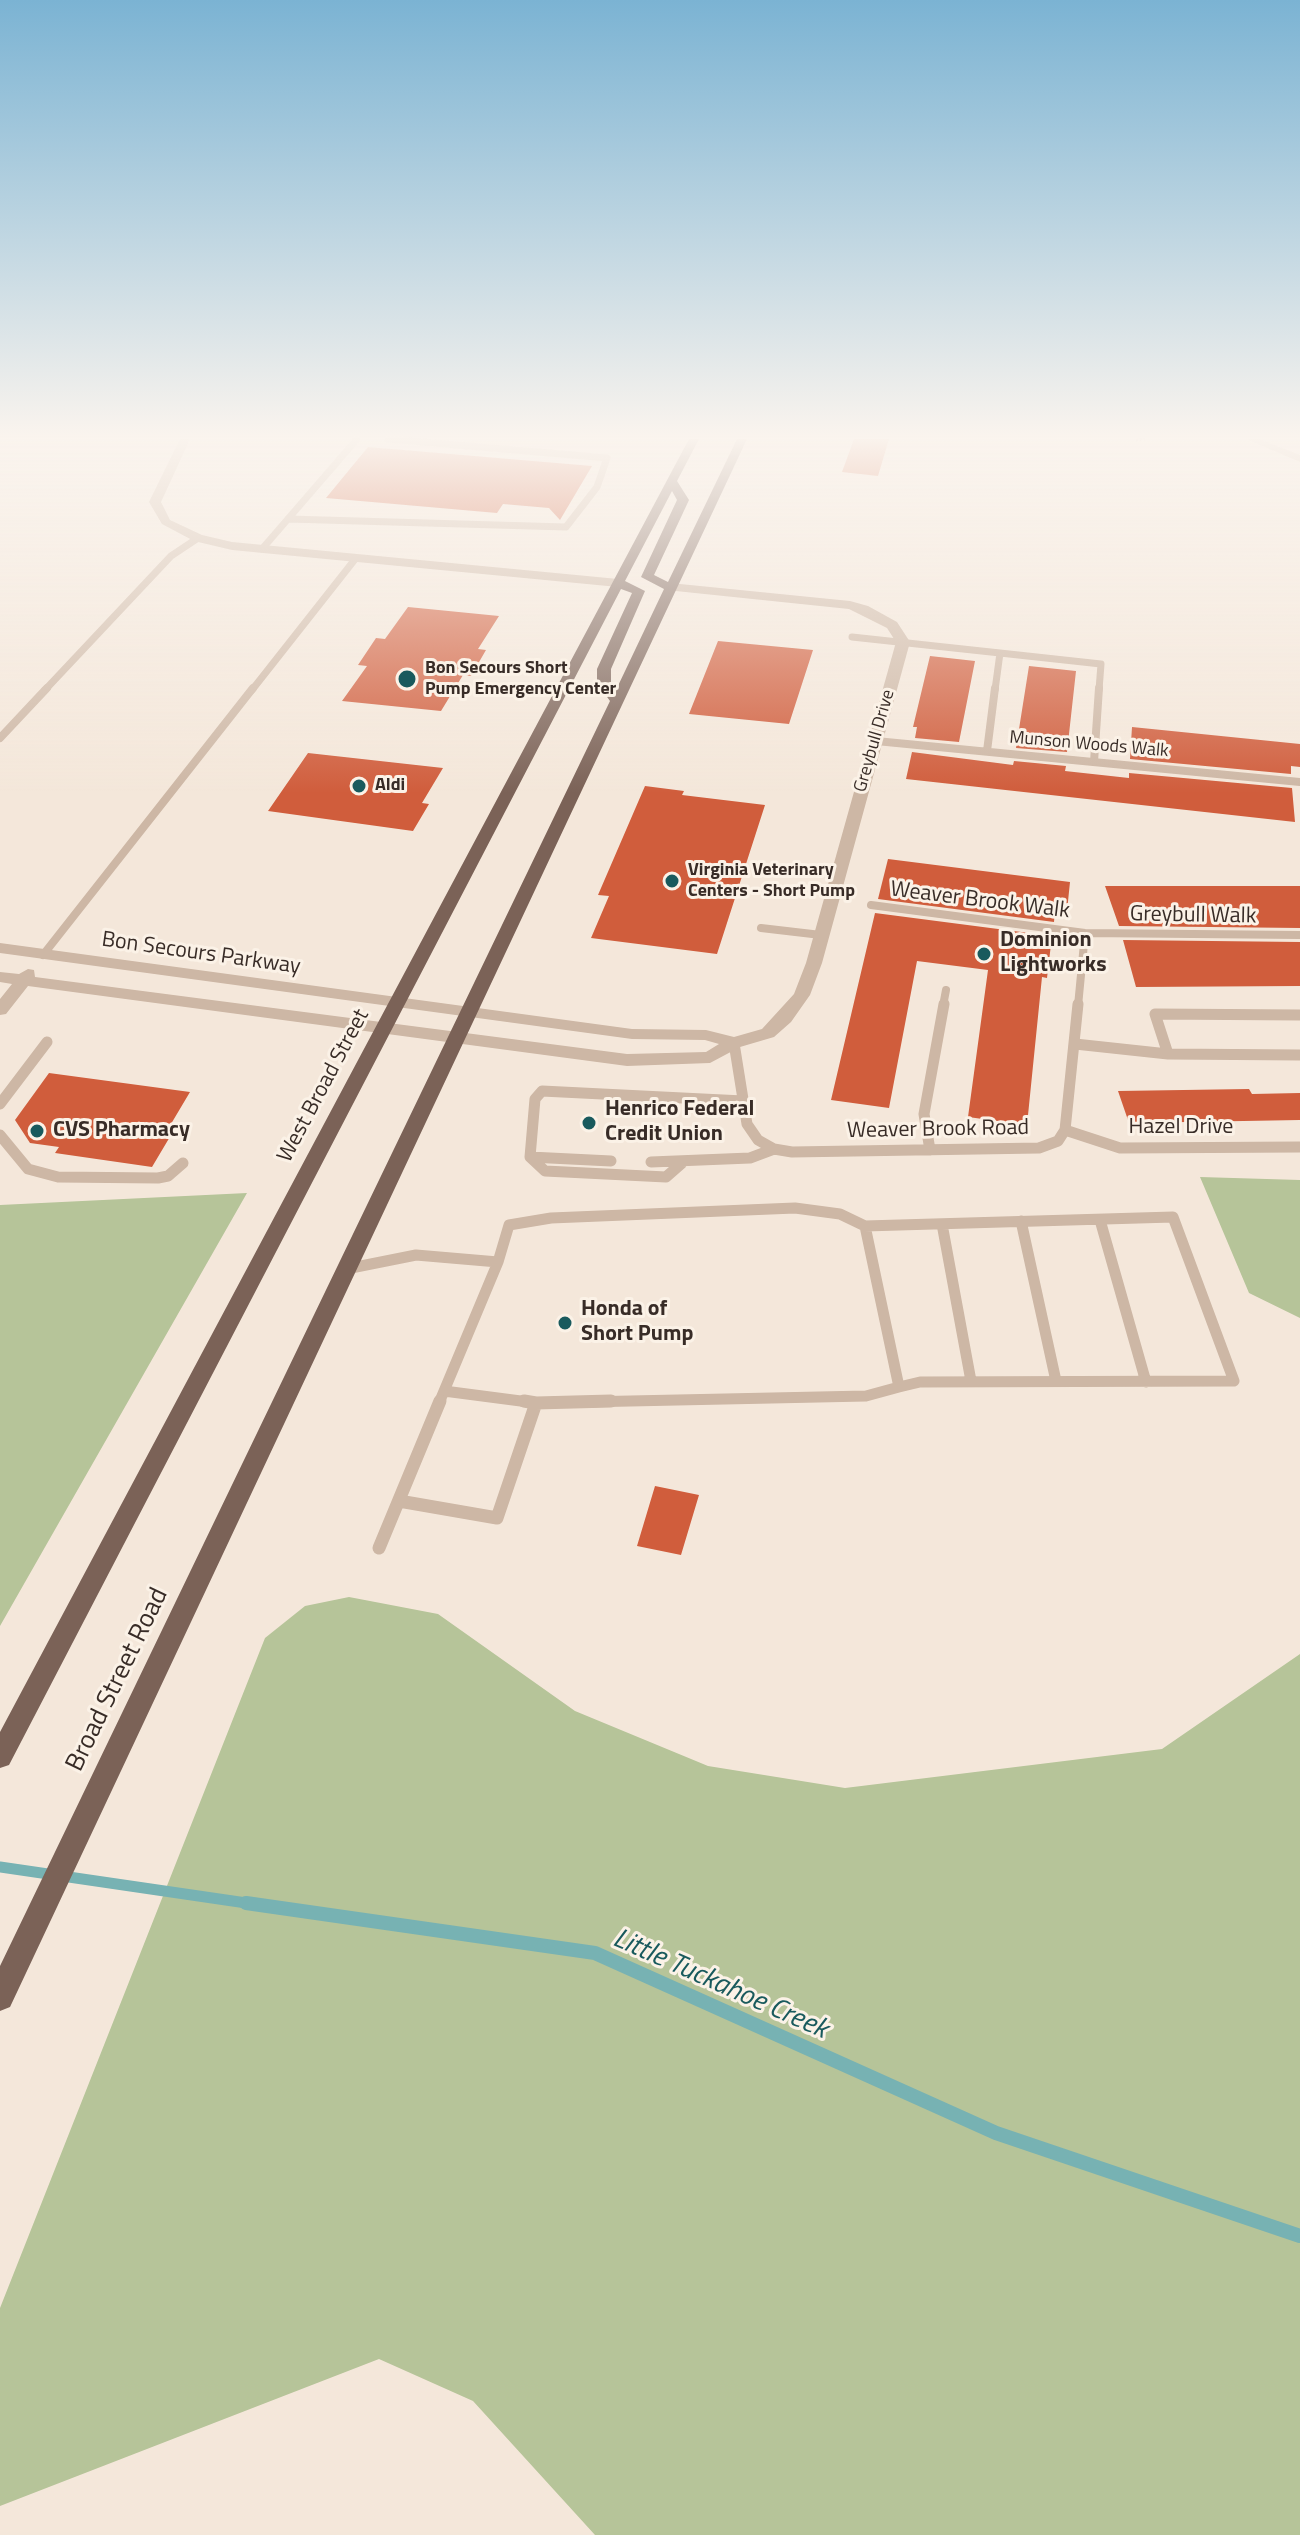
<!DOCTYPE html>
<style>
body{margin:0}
canvas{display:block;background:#f4e7da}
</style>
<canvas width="1300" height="2535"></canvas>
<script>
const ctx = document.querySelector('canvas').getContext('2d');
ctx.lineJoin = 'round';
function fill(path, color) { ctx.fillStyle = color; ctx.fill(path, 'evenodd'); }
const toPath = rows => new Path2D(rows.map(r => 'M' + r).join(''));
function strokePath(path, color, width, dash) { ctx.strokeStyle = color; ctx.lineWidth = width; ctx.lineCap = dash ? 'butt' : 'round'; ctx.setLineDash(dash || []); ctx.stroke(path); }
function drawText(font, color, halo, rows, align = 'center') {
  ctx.font = font + ' "Titillium Web",sans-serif'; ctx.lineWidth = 6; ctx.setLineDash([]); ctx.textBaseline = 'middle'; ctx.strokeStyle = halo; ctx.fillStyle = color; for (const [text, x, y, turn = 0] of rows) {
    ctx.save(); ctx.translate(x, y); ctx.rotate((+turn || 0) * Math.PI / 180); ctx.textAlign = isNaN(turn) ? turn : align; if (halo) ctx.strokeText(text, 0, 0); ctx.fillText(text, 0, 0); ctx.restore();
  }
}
fill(toPath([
 [1200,1177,1300,1180,1300,1318,1249,1293],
 [247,1193,0,1626,0,1205],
 [349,1597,438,1614,575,1711,708,1766,845,1788,1162,1749,1300,1654,1300,2535,595,2535,473,2401,379,2359,0,2506,0,2308,265,1638,305,1606]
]), '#b6c499');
strokePath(toPath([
 [0,1867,260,1905]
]), '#77b2b3', 11);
strokePath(toPath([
 [246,1903,595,1953,996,2133,1300,2236]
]), '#77b2b3', 14);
fill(toPath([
 [854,439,889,439,878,476,842,472],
 [368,447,592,466,560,520,549,508,503,504,497,513,326,498],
 [408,607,499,616,478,649,486,650,471,676,463,675,441,711,342,701,367,666,358,665,376,638,385,639],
 [718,641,813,650,789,724,689,714],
 [930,656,975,661,959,742,915,738,917,727,913,727],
 [1029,666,1076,671,1067,752,1016,748],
 [1132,727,1300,744,1300,767,1291,766,1291,774,1130,759],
 [912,752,1013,765,1014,761,1066,766,1065,771,1129,778,1129,773,1292,788,1295,822,906,779],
 [308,753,443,768,422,803,429,804,413,831,268,811],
 [645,786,684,791,682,795,765,805,717,954,591,938,609,896,598,895],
 [888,859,1070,882,1067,911,1055,909,1054,922,878,899],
 [1105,886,1300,886,1300,928,1119,926],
 [875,913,1052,936,1047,978,1042,977,1027,1125,968,1117,988,970,917,961,889,1108,831,1100],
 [1123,940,1300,942,1300,986,1136,987],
 [49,1073,190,1092,168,1129,174,1130,152,1167,55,1153,59,1147,30,1143,15,1120],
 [1249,1089,1252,1094,1300,1093,1300,1120,1129,1123,1118,1091],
 [655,1486,699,1495,681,1555,637,1546]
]), '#d05d3c');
strokePath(toPath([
 [1136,440,1145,439]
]), '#b9a08f', 3, [2, 2]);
strokePath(toPath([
 [288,519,566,527,597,487,607,458,388,439],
 [262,549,357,439],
 [852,637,1000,653],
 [45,690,171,556,198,538],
 [252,690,356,558],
 [995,690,1000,653,1101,664,1099,690]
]), '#cdb7a5', 7);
strokePath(toPath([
 [0,738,47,688],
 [876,741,1300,782],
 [987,751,995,688],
 [1094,762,1099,688],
 [871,905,1085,933,1300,935],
 [761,928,821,935],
 [43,955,253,688],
 [943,1006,946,990],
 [1078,1006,1085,933]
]), '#cdb7a5', 8);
strokePath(toPath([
 [734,1043,747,1124,758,1140,774,1149,792,1152,1039,1148,1058,1141,1065,1130,1078,1004],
 [1075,1044,1168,1054,1300,1055],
 [1168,1054,1155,1014,1300,1015],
 [0,1104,47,1042],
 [1065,1130,1120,1148,1300,1147],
 [0,1135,28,1169,58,1177,158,1178,168,1176,183,1163],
 [930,1150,924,1114,944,1004],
 [530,1157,611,1161],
 [651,1162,750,1158,774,1149],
 [682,1163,666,1177,545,1171,530,1157,535,1099,542,1091,743,1101],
 [1173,1217,1234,1381,920,1382,899,1387,865,1226,1173,1217],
 [1100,1220,1146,1382],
 [1021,1221,1056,1381],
 [942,1224,971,1381],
 [498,1262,509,1225,551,1218,795,1208,840,1214,865,1226],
 [346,1269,416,1255,498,1262,439,1403],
 [444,1391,536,1403],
 [536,1403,866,1396,899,1387]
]), '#cdb7a5', 11);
strokePath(toPath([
 [536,1403,611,1401],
 [399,1501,497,1518,536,1403,524,1401],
 [379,1548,440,1401]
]), '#cdb7a5', 13);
fill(toPath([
 [180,439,190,439,161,502,170,520,202,535,232,542,618,579,624,583,618,587,232,550,194,541,162,524,149,502,180,439],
 [1246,439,1259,439,1300,455,1300,462,1246,439],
 [670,583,850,601,868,606,897,622,910,642,822,963,810,995,791,1022,774,1037,740,1047,710,1063,627,1066,28,986,6,1014,0,1015,0,999,12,984,0,982,0,972,19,974,28,969,34,970,35,977,627,1054,706,1052,719,1044,705,1040,632,1039,0,953,0,943,632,1029,706,1030,734,1037,762,1029,794,994,806,963,896,642,887,628,849,609,666,590,664,587,670,583]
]), '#cdb7a5');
fill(toPath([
 [689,439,699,439,677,481,689,500,654,575,668,582,737,439,747,439,10,2007,0,2011,0,1966,610,701,597,683,597,669,632,593,621,589,9,1765,0,1768,0,1732,689,439],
 [672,491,677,500,641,577,664,589,616,690,611,683,611,669,645,591,625,581,672,491]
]), '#7b6257');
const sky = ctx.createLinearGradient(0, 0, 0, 793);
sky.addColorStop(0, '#7bb3d3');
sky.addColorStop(0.55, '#faf4ee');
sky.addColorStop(1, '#faf4ee00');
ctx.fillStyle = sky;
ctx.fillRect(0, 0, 1300, 793);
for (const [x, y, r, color] of [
 [407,679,10,"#195a5d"],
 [359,786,8,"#195a5d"],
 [672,881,8,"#195a5d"],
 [984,954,8,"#195a5d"],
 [589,1123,8,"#195a5d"],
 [37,1131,8,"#195a5d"],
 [565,1323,8,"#195a5d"]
]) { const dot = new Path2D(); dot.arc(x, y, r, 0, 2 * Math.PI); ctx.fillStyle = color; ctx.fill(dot); strokePath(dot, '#fbf2e7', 3); }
drawText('bold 18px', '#382c27', '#fbf2e7', [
 ["Bon Secours Short",425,669],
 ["Pump Emergency Center",425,690],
 ["Aldi",375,786],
 ["Virginia Veterinary",688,871],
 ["Centers - Short Pump",688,892]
], 'left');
drawText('18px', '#382c27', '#fbf2e7', [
 ["Greybull Drive",875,741,-74],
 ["Munson Woods Walk",1089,745,5]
]);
drawText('22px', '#382c27', '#fbf2e7', [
 ["Weaver Brook Walk",980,901,7],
 ["Greybull Walk",1193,916,1],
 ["Bon Secours Parkway",201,954,8],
 ["West Broad Street",324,1086,-62],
 ["Hazel Drive",1181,1128],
 ["Weaver Brook Road",938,1130,-1]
]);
drawText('bold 22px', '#382c27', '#fbf2e7', [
 ["Dominion",1000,941],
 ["Lightworks",1000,966],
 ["Henrico Federal",605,1110],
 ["Credit Union",605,1135],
 ["CVS Pharmacy",53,1131],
 ["Honda of",581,1310],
 ["Short Pump",581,1335]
], 'left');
drawText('26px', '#382c27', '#fbf2e7', [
 ["Broad Street Road",118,1680,-64]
]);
drawText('italic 28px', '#195a5d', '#fbf2e7', [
 ["Little Tuckahoe Creek",720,1985,24]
]);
</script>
